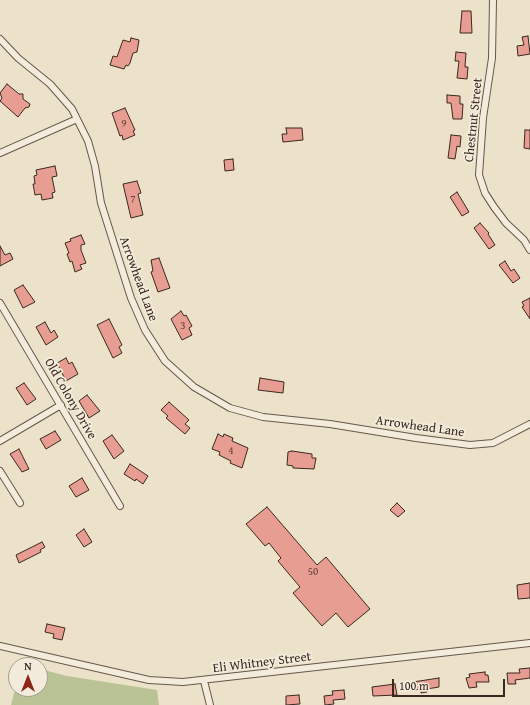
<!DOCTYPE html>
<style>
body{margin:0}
#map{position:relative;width:530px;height:705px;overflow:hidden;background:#ece2c9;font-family:"Gentium Book Plus",serif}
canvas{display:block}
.north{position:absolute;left:8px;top:657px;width:40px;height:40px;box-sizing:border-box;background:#f3ecdc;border:1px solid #a99d91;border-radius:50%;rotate:0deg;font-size:11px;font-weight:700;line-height:16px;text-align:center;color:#3b2720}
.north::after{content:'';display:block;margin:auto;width:14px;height:18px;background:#8f2418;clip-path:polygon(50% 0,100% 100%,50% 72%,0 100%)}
.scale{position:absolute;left:392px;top:679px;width:113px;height:18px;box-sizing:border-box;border:2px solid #3b2720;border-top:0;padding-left:5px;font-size:12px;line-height:14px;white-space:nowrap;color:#3b2720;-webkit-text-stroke:3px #f3ecdc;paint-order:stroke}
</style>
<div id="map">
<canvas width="530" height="705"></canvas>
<div class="north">N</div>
<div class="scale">100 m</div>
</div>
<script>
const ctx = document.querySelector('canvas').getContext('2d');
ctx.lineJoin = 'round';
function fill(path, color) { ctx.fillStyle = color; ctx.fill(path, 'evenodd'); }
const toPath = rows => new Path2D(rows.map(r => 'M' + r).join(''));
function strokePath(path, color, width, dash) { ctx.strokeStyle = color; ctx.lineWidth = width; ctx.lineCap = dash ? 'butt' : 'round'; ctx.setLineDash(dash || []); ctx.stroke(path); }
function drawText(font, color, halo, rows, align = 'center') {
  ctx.font = font + ' "Gentium Book Plus",serif'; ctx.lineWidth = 3.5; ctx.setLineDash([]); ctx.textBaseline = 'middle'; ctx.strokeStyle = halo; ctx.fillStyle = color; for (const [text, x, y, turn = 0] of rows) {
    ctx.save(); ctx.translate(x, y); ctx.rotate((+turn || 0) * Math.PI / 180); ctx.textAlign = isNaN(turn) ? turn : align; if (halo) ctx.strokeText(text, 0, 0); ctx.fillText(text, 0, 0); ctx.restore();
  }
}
fill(toPath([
 [40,669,67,676,157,690,159,705,11,705,16,685,16,689,40,689]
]), '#bac395');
const building = toPath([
 [462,11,471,11,472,33,460,33,462,11],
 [528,36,530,54,518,56,517,46,524,45,522,37,528,36],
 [131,38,139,40,137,52,133,53,130,63,128,66,126,65,124,69,110,65,113,56,117,57,123,40,130,42,131,38],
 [456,52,466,53,465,67,468,67,467,79,457,78,459,61,455,61,456,52],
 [7,84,19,94,23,94,23,99,30,104,29,107,25,108,18,117,0,101,2,98,0,93,7,84],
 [447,95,460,96,460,104,463,104,462,119,453,119,451,103,447,103,447,95],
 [125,108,135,130,133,131,135,135,123,140,122,135,120,136,112,113,125,108],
 [286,128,302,128,303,140,283,142,282,134,287,134,286,128],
 [525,130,530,130,530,149,524,148,525,130],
 [451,135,461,136,460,147,457,146,455,159,448,158,451,135],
 [233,159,234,170,225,171,224,160,233,159],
 [55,166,57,176,52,177,55,192,52,193,53,198,42,200,41,194,35,195,33,184,35,184,34,176,37,175,36,170,55,166],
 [137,181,141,193,138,194,143,215,131,218,123,184,137,181],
 [457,192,469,212,462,216,450,197,457,192],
 [480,223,489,233,488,234,495,245,489,249,474,228,480,223],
 [81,235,85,244,81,245,81,250,86,263,80,265,82,269,75,272,72,261,70,262,67,254,69,253,65,243,71,241,70,239,81,235],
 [0,246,5,255,10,253,13,259,0,266,0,246],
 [159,258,170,288,158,292,151,272,153,271,151,260,159,258],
 [505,261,511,271,514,269,520,278,513,283,499,265,505,261],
 [23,285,35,302,23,308,14,290,23,285],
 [530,298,530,319,522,307,524,306,522,302,530,298],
 [181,311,184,316,186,315,192,326,189,328,192,335,182,340,171,319,181,311],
 [109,319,122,345,119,347,122,353,113,358,97,325,109,319],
 [45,322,51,333,54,330,58,337,46,345,36,327,45,322],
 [66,358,69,364,72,362,78,374,66,381,57,363,66,358],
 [260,378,284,382,283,393,258,390,260,378],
 [24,383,36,399,27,405,16,388,24,383],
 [87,395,100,411,89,418,79,401,87,395],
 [169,402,189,420,185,424,190,428,185,434,166,418,168,416,161,410,169,402],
 [55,431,61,440,46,449,40,439,55,431],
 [218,434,223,437,224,434,233,438,232,441,248,448,242,468,230,463,231,461,219,455,220,452,212,449,218,434],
 [112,435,124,451,114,459,103,441,112,435],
 [19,449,29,469,22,472,10,454,19,449],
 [292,451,312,454,312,458,316,458,314,469,293,468,293,466,287,465,288,452,292,451],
 [130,464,148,476,143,484,136,479,135,481,124,474,130,464],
 [82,478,89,490,76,497,69,486,82,478],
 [397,503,405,511,398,517,390,510,397,503],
 [267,507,317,565,326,557,370,609,348,627,336,613,322,626,293,593,300,587,278,561,281,558,269,543,265,546,246,524,267,507],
 [84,529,92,542,84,547,76,535,84,529],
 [42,542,45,547,40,550,41,552,19,563,16,555,42,542],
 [530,583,530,598,518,599,517,585,530,583],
 [47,624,65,628,62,640,53,638,54,634,45,632,47,624],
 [530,668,530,678,515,680,516,684,508,684,507,673,520,673,519,669,530,668],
 [485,672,485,675,488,675,489,682,476,682,477,687,469,688,466,678,470,677,469,674,485,672],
 [439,678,439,687,427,689,427,692,421,693,421,689,414,690,413,682,439,678],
 [395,684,397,695,373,696,372,687,395,684],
 [344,690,345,699,333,700,334,704,325,705,324,696,333,695,332,691,344,690],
 [299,695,300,704,286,705,286,696,299,695]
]);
fill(building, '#e79d91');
strokePath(building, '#3b2720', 1);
const minor = toPath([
 [493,0,492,58,483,118,479,175,485,193,494,207,506,223,524,240,530,250],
 [0,39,18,58,50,84,72,109,88,141,95,166,101,203,131,298,145,330,165,361,194,387,230,408,263,417,330,424,416,438,470,445,493,443,530,424],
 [0,153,77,119],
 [0,303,120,506],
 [0,441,61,405],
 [0,471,20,503],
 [0,646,149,680,183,682,530,643],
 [204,681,210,705]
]);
strokePath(minor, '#67564a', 8);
strokePath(minor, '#f3ecdc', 6);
drawText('11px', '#66443c', null, [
 ["9",124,124],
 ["7",133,199],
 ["3",183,326],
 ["4",231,451],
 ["50",313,572]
]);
drawText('13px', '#3b2720', '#f3ecdc', [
 ["Chestnut Street",474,120,-84],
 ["Arrowhead Lane",138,279,70],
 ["Old Colony Drive",70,399,60],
 ["Arrowhead Lane",420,427,8],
 ["Eli Whitney Street",262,663,-7]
]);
</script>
